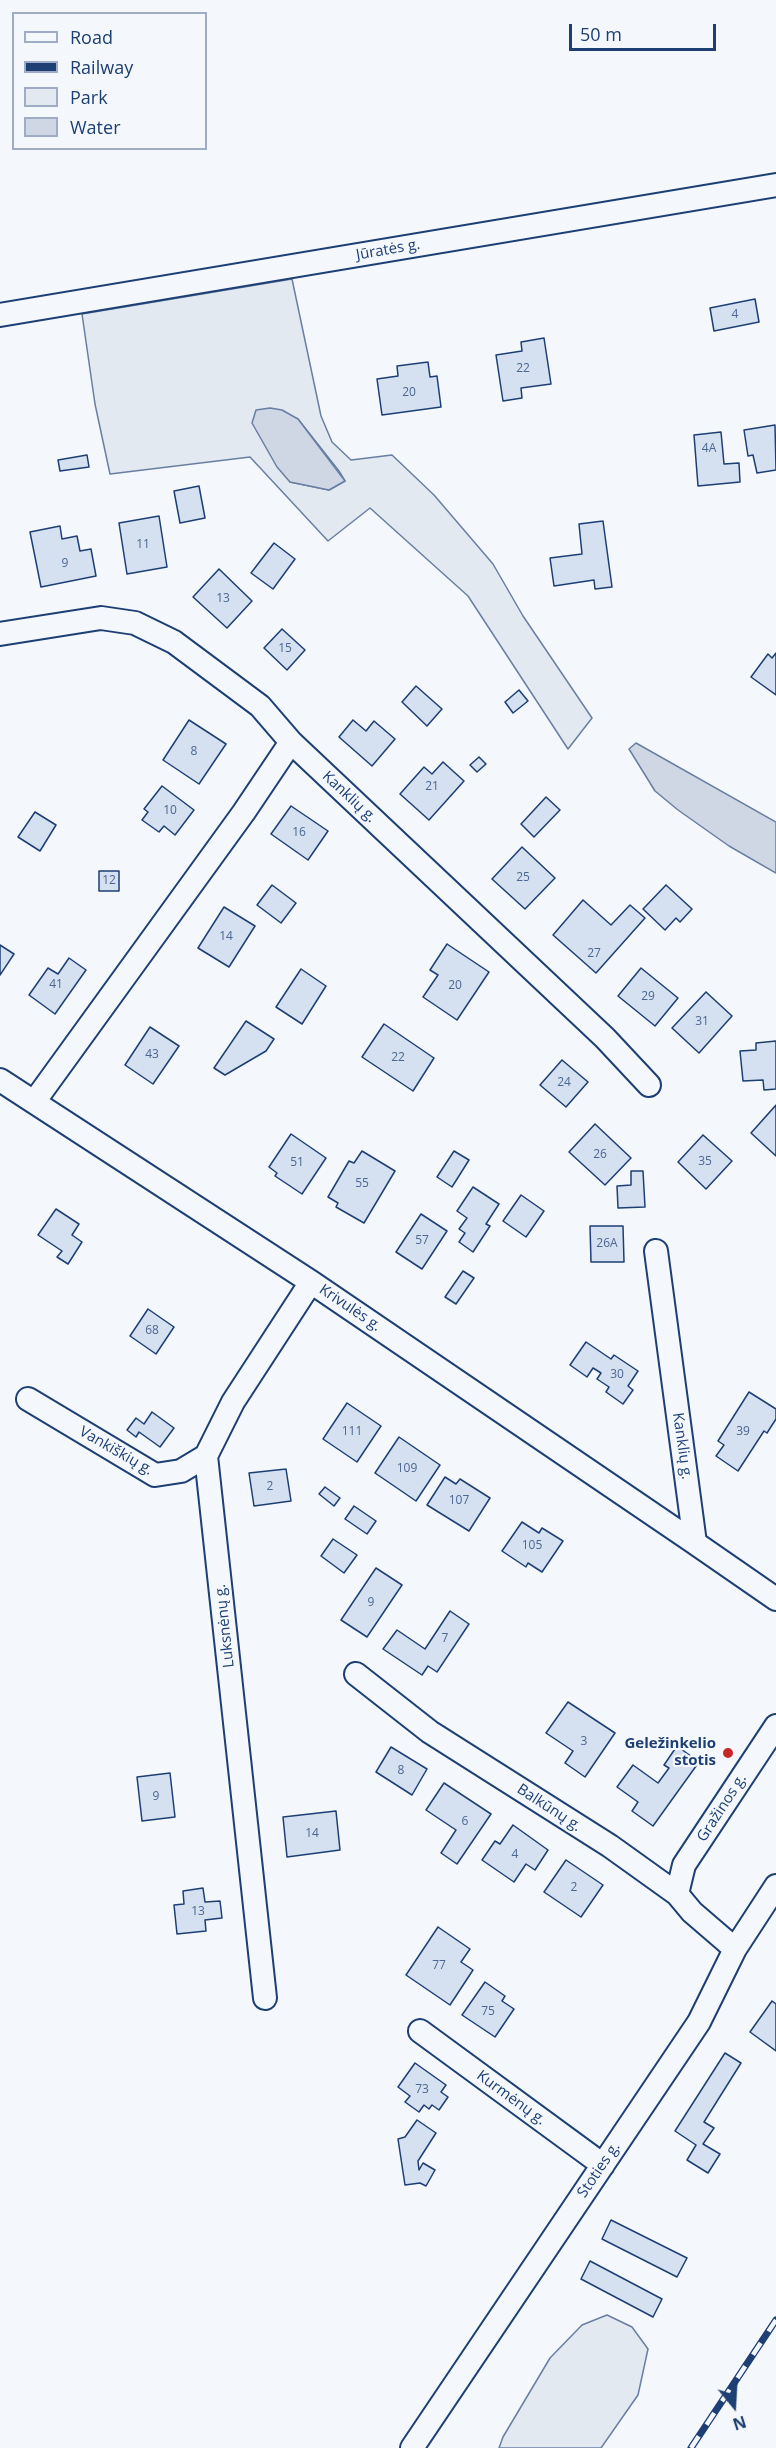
<!DOCTYPE html>
<meta charset="utf-8">
<style>
body{margin:0}
#map{position:relative;width:776px;height:2448px;overflow:hidden;background:#f4f7fb;font-family:"Open Sans",sans-serif}
canvas{display:block}
.legend{position:absolute;left:12px;top:12px;width:195px;height:138px;box-sizing:border-box;background:#f4f7fb;border:2px solid #9eadc5;margin:0;padding:8px 10px;list-style:none;font-size:18px;color:#1d3f73}
.legend li{display:flex;align-items:center;gap:12px;height:30px}
.legend b{width:30px;border:2px solid #9eadc5}
.north{position:absolute;left:704px;top:2376px;width:60px;height:60px;-webkit-text-stroke:4px #f4f7fb;paint-order:stroke;rotate:162deg;font-size:16px;font-weight:700;line-height:24px;text-align:center;color:#1d3f73}
.north::after{content:'';display:block;margin:auto;width:21px;height:27px;background:#1d3f73;clip-path:polygon(50% 0,100% 100%,50% 72%,0 100%)}
.scale{position:absolute;left:569px;top:24px;width:147px;height:27px;box-sizing:border-box;border:3px solid #1d3f73;border-top:0;padding-left:8px;font-size:18px;line-height:21px;white-space:nowrap;color:#1d3f73;-webkit-text-stroke:4px #f4f7fb;paint-order:stroke}
</style>
<div id="map">
<canvas width="776" height="2448"></canvas>
<ul class="legend">
<li><b style="height:8px;background:#f4f7fb"></b>Road</li>
<li><b style="height:8px;background:#1d3f73"></b>Railway</li>
<li><b style="height:16px;background:#e3e9f0"></b>Park</li>
<li><b style="height:16px;background:#cfd7e4"></b>Water</li>
</ul>
<div class="north">N</div>
<div class="scale">50 m</div>
</div>
<script>
const ctx = document.querySelector('canvas').getContext('2d');
ctx.lineJoin = 'round';
function fill(path, color) { ctx.fillStyle = color; ctx.fill(path, 'evenodd'); }
const toPath = rows => new Path2D(rows.map(r => 'M' + r).join(''));
function strokePath(path, color, width, dash) { ctx.strokeStyle = color; ctx.lineWidth = width; ctx.lineCap = dash ? 'butt' : 'round'; ctx.setLineDash(dash || []); ctx.stroke(path); }
function drawText(font, color, halo, rows, align = 'center') {
  ctx.font = font + ' "Open Sans",sans-serif'; ctx.lineWidth = 4.5; ctx.setLineDash([]); ctx.textBaseline = 'middle'; ctx.strokeStyle = halo; ctx.fillStyle = color; for (const [text, x, y, turn = 0] of rows) {
    ctx.save(); ctx.translate(x, y); ctx.rotate((+turn || 0) * Math.PI / 180); ctx.textAlign = isNaN(turn) ? turn : align; if (halo) ctx.strokeText(text, 0, 0); ctx.fillText(text, 0, 0); ctx.restore();
  }
}
const green = toPath([
 [292,279,321,416,332,442,351,460,392,455,434,495,493,564,523,616,592,718,568,749,468,596,370,508,328,541,250,457,110,474,95,404,82,314,292,279],
 [298,419,339,471,345,481,329,490,290,482,298,419],
 [607,2315,632,2327,648,2349,638,2395,601,2448,499,2448,503,2437,550,2358,582,2325,607,2315]
]);
fill(green, '#e3e9f0');
strokePath(green, '#687fa3', 1.5);
const water = toPath([
 [270,408,282,410,298,419,345,481,329,490,290,482,277,467,252,423,256,410,270,408],
 [636,743,776,822,776,873,729,846,678,810,655,791,629,749,636,743]
]);
fill(water, '#cfd7e4');
strokePath(water, '#687fa3', 1.5);
const building = toPath([
 [755,299,759,322,714,331,710,308,755,299],
 [544,338,551,384,521,388,522,398,503,401,496,355,522,351,521,342,544,338],
 [428,362,430,377,437,376,441,407,382,415,377,379,398,376,397,366,428,362],
 [775,425,776,470,757,473,753,455,748,456,744,430,775,425],
 [721,432,724,464,739,463,740,482,698,486,694,435,721,432],
 [87,455,89,467,60,471,58,460,87,455],
 [199,486,205,518,180,523,174,491,199,486],
 [159,516,167,567,127,574,119,523,159,516],
 [603,521,612,587,595,589,594,580,554,586,550,558,582,554,579,524,603,521],
 [60,526,62,539,77,536,80,551,91,549,96,576,41,587,30,532,60,526],
 [274,543,295,559,273,589,251,573,274,543],
 [219,569,252,601,227,628,193,597,219,569],
 [282,629,305,650,287,670,264,648,282,629],
 [776,653,776,695,751,677,768,654,772,658,776,653],
 [416,686,442,709,427,726,402,702,416,686],
 [519,690,528,701,513,713,505,702,519,690],
 [189,720,226,744,199,784,163,760,189,720],
 [353,720,366,731,374,721,395,739,372,766,339,737,353,720],
 [479,757,486,764,477,772,470,765,479,757],
 [443,762,464,781,429,820,400,794,424,767,432,774,443,762],
 [162,786,194,810,175,835,164,826,159,832,142,820,148,812,144,809,162,786],
 [546,797,560,810,534,837,521,824,546,797],
 [291,806,328,831,308,860,271,834,291,806],
 [35,812,56,825,40,851,18,837,35,812],
 [522,847,555,878,525,909,492,879,522,847],
 [99,871,119,871,119,891,99,891,99,871],
 [272,885,296,903,281,923,257,905,272,885],
 [666,885,692,909,680,922,676,918,665,930,643,909,666,885],
 [583,900,611,925,630,905,645,918,596,973,553,935,583,900],
 [224,907,255,926,229,967,198,948,224,907],
 [447,944,489,972,457,1020,423,997,438,975,430,970,447,944],
 [0,945,14,954,0,975,0,945],
 [69,958,86,970,55,1014,29,995,48,968,58,974,69,958],
 [641,968,678,998,655,1026,618,996,641,968],
 [301,969,326,986,302,1024,276,1007,301,969],
 [706,992,732,1016,699,1053,672,1028,706,992],
 [246,1021,274,1039,266,1051,225,1075,214,1068,246,1021],
 [384,1024,434,1058,413,1091,362,1057,384,1024],
 [150,1027,179,1046,153,1084,125,1065,150,1027],
 [776,1041,776,1089,764,1090,763,1080,743,1081,740,1051,756,1050,756,1043,776,1041],
 [562,1060,588,1082,566,1107,540,1085,562,1060],
 [776,1105,776,1156,751,1133,776,1105],
 [595,1124,631,1158,605,1185,569,1152,595,1124],
 [291,1134,326,1158,302,1194,275,1176,277,1173,269,1167,291,1134],
 [703,1135,732,1161,706,1189,678,1162,703,1135],
 [362,1151,395,1171,364,1223,336,1207,338,1203,328,1197,349,1161,354,1163,362,1151],
 [454,1151,469,1160,452,1187,437,1177,454,1151],
 [631,1171,643,1171,645,1207,618,1208,617,1186,631,1185,631,1171],
 [473,1187,499,1204,486,1224,490,1226,473,1252,459,1242,465,1233,459,1229,467,1218,457,1211,473,1187],
 [521,1195,544,1211,526,1237,503,1221,521,1195],
 [56,1209,79,1224,72,1235,82,1242,68,1264,57,1257,62,1251,38,1235,56,1209],
 [421,1214,447,1231,422,1269,396,1252,421,1214],
 [590,1226,623,1226,624,1262,591,1262,590,1226],
 [463,1271,474,1278,456,1304,445,1297,463,1271],
 [148,1309,174,1327,156,1354,130,1336,148,1309],
 [586,1342,611,1359,614,1355,638,1371,628,1386,633,1390,623,1404,606,1392,609,1387,597,1379,601,1373,593,1368,587,1377,570,1365,586,1342],
 [749,1392,776,1409,776,1419,767,1433,764,1431,738,1471,716,1456,724,1445,718,1441,749,1392],
 [347,1403,381,1426,357,1462,323,1439,347,1403],
 [152,1412,174,1428,160,1447,139,1432,136,1437,127,1430,136,1418,144,1424,152,1412],
 [399,1437,440,1465,416,1501,375,1473,399,1437],
 [286,1469,291,1501,254,1506,249,1473,286,1469],
 [445,1477,456,1484,460,1479,490,1498,469,1531,427,1505,445,1477],
 [325,1487,340,1498,334,1506,319,1494,325,1487],
 [354,1506,376,1521,367,1534,345,1519,354,1506],
 [522,1522,539,1533,542,1528,563,1541,542,1572,528,1563,526,1567,502,1551,522,1522],
 [333,1539,357,1555,344,1573,321,1556,333,1539],
 [376,1568,402,1585,367,1637,341,1620,376,1568],
 [450,1611,469,1624,437,1672,428,1666,422,1675,383,1649,397,1630,425,1649,450,1611],
 [568,1702,615,1733,585,1777,565,1763,573,1751,546,1733,568,1702],
 [677,1746,699,1762,653,1826,632,1811,638,1802,617,1787,633,1765,658,1783,669,1768,664,1765,677,1746],
 [391,1747,427,1769,412,1795,376,1772,391,1747],
 [170,1773,175,1817,142,1821,137,1777,170,1773],
 [444,1783,491,1814,457,1864,441,1853,456,1830,426,1810,444,1783],
 [336,1811,340,1850,287,1857,283,1817,336,1811],
 [513,1825,548,1850,535,1870,526,1864,514,1882,482,1860,495,1841,500,1844,513,1825],
 [566,1860,603,1885,581,1917,544,1892,566,1860],
 [203,1888,205,1902,220,1901,222,1918,205,1920,206,1931,177,1934,174,1905,184,1904,183,1891,203,1888],
 [438,1927,470,1949,461,1962,473,1970,450,2005,406,1975,438,1927],
 [485,1982,505,1996,502,2001,514,2009,495,2037,462,2015,485,1982],
 [772,2001,776,2004,776,2051,750,2032,772,2001],
 [725,2053,741,2063,704,2122,714,2128,703,2144,720,2154,708,2173,687,2160,696,2145,675,2131,725,2053],
 [415,2063,446,2085,441,2092,448,2097,439,2110,432,2105,429,2109,424,2105,419,2112,405,2102,410,2096,398,2087,415,2063],
 [417,2120,436,2133,418,2161,419,2170,423,2163,435,2170,426,2186,420,2183,405,2185,398,2139,405,2137,417,2120],
 [611,2220,687,2258,677,2277,602,2239,611,2220],
 [590,2261,662,2299,653,2317,581,2279,590,2261]
]);
fill(building, '#d5e0f0');
strokePath(building, '#1d3f73', 1.5);
const minor = toPath([
 [0,315,776,185],
 [0,634,101,618,135,623,174,642,260,706,291,742,605,1038,649,1085],
 [0,1080,311,1282,695,1543],
 [34,1102,244,812,291,742],
 [656,1251,695,1543,776,1599],
 [28,1399,155,1475,181,1471,206,1456],
 [356,1674,430,1732,610,1846,677,1894,692,1912,735,1949],
 [677,1894,684,1865,776,1726],
 [265,1998,206,1456,233,1402,311,1282],
 [420,2031,603,2165],
 [412,2448,699,2022,735,1949,776,1886]
]);
strokePath(minor, '#1d3f73', 26);
strokePath(minor, '#f4f7fb', 22);
const rail = toPath([
 [691,2448,776,2320]
]);
strokePath(rail, '#1d3f73', 7);
strokePath(rail, '#f4f7fb', 4.5, [14]);
for (const [x, y, r, color] of [
 [728,1753,6,"#c62828"]
]) { const dot = new Path2D(); dot.arc(x, y, r, 0, 2 * Math.PI); ctx.fillStyle = color; ctx.fill(dot); strokePath(dot, '#f4f7fb', 2); }
drawText('12px', '#4b6792', null, [
 ["4",735,315],
 ["22",523,369],
 ["20",409,393],
 ["4A",709,449],
 ["11",143,545],
 ["9",65,564],
 ["13",223,599],
 ["15",285,649],
 ["8",194,752],
 ["21",432,787],
 ["10",170,811],
 ["16",299,833],
 ["25",523,878],
 ["12",109,881],
 ["14",226,937],
 ["27",594,954],
 ["41",56,985],
 ["20",455,986],
 ["29",648,997],
 ["31",702,1022],
 ["43",152,1055],
 ["22",398,1058],
 ["24",564,1083],
 ["26",600,1155],
 ["35",705,1162],
 ["51",297,1163],
 ["55",362,1184],
 ["57",422,1241],
 ["26A",607,1244],
 ["68",152,1331],
 ["30",617,1375],
 ["111",352,1432],
 ["39",743,1432],
 ["109",407,1469],
 ["2",270,1487],
 ["107",459,1501],
 ["105",532,1546],
 ["9",371,1603],
 ["7",445,1639],
 ["3",584,1742],
 ["8",401,1771],
 ["9",156,1797],
 ["6",465,1822],
 ["14",312,1834],
 ["4",515,1855],
 ["2",574,1888],
 ["13",198,1912],
 ["77",439,1966],
 ["75",488,2012],
 ["73",422,2090]
]);
drawText('15px', '#1d3f73', '#f4f7fb', [
 ["Jūratės g.",388,250,-10],
 ["Kanklių g.",349,797,43],
 ["Krivulės g.",350,1308,34],
 ["Kanklių g.",682,1446,82],
 ["Vankiškių g.",116,1451,30],
 ["Luksnėnų g.",225,1626,-96],
 ["Balkūnų g.",549,1808,33],
 ["Gražinos g.",722,1808,-57],
 ["Kurmėnų g.",511,2098,36],
 ["Stoties g.",599,2170,-56]
]);
drawText('bold 15px', '#1d3f73', '#f4f7fb', [
 ["Geležinkelio",716,1744],
 ["stotis",716,1761]
], 'right');
</script>
